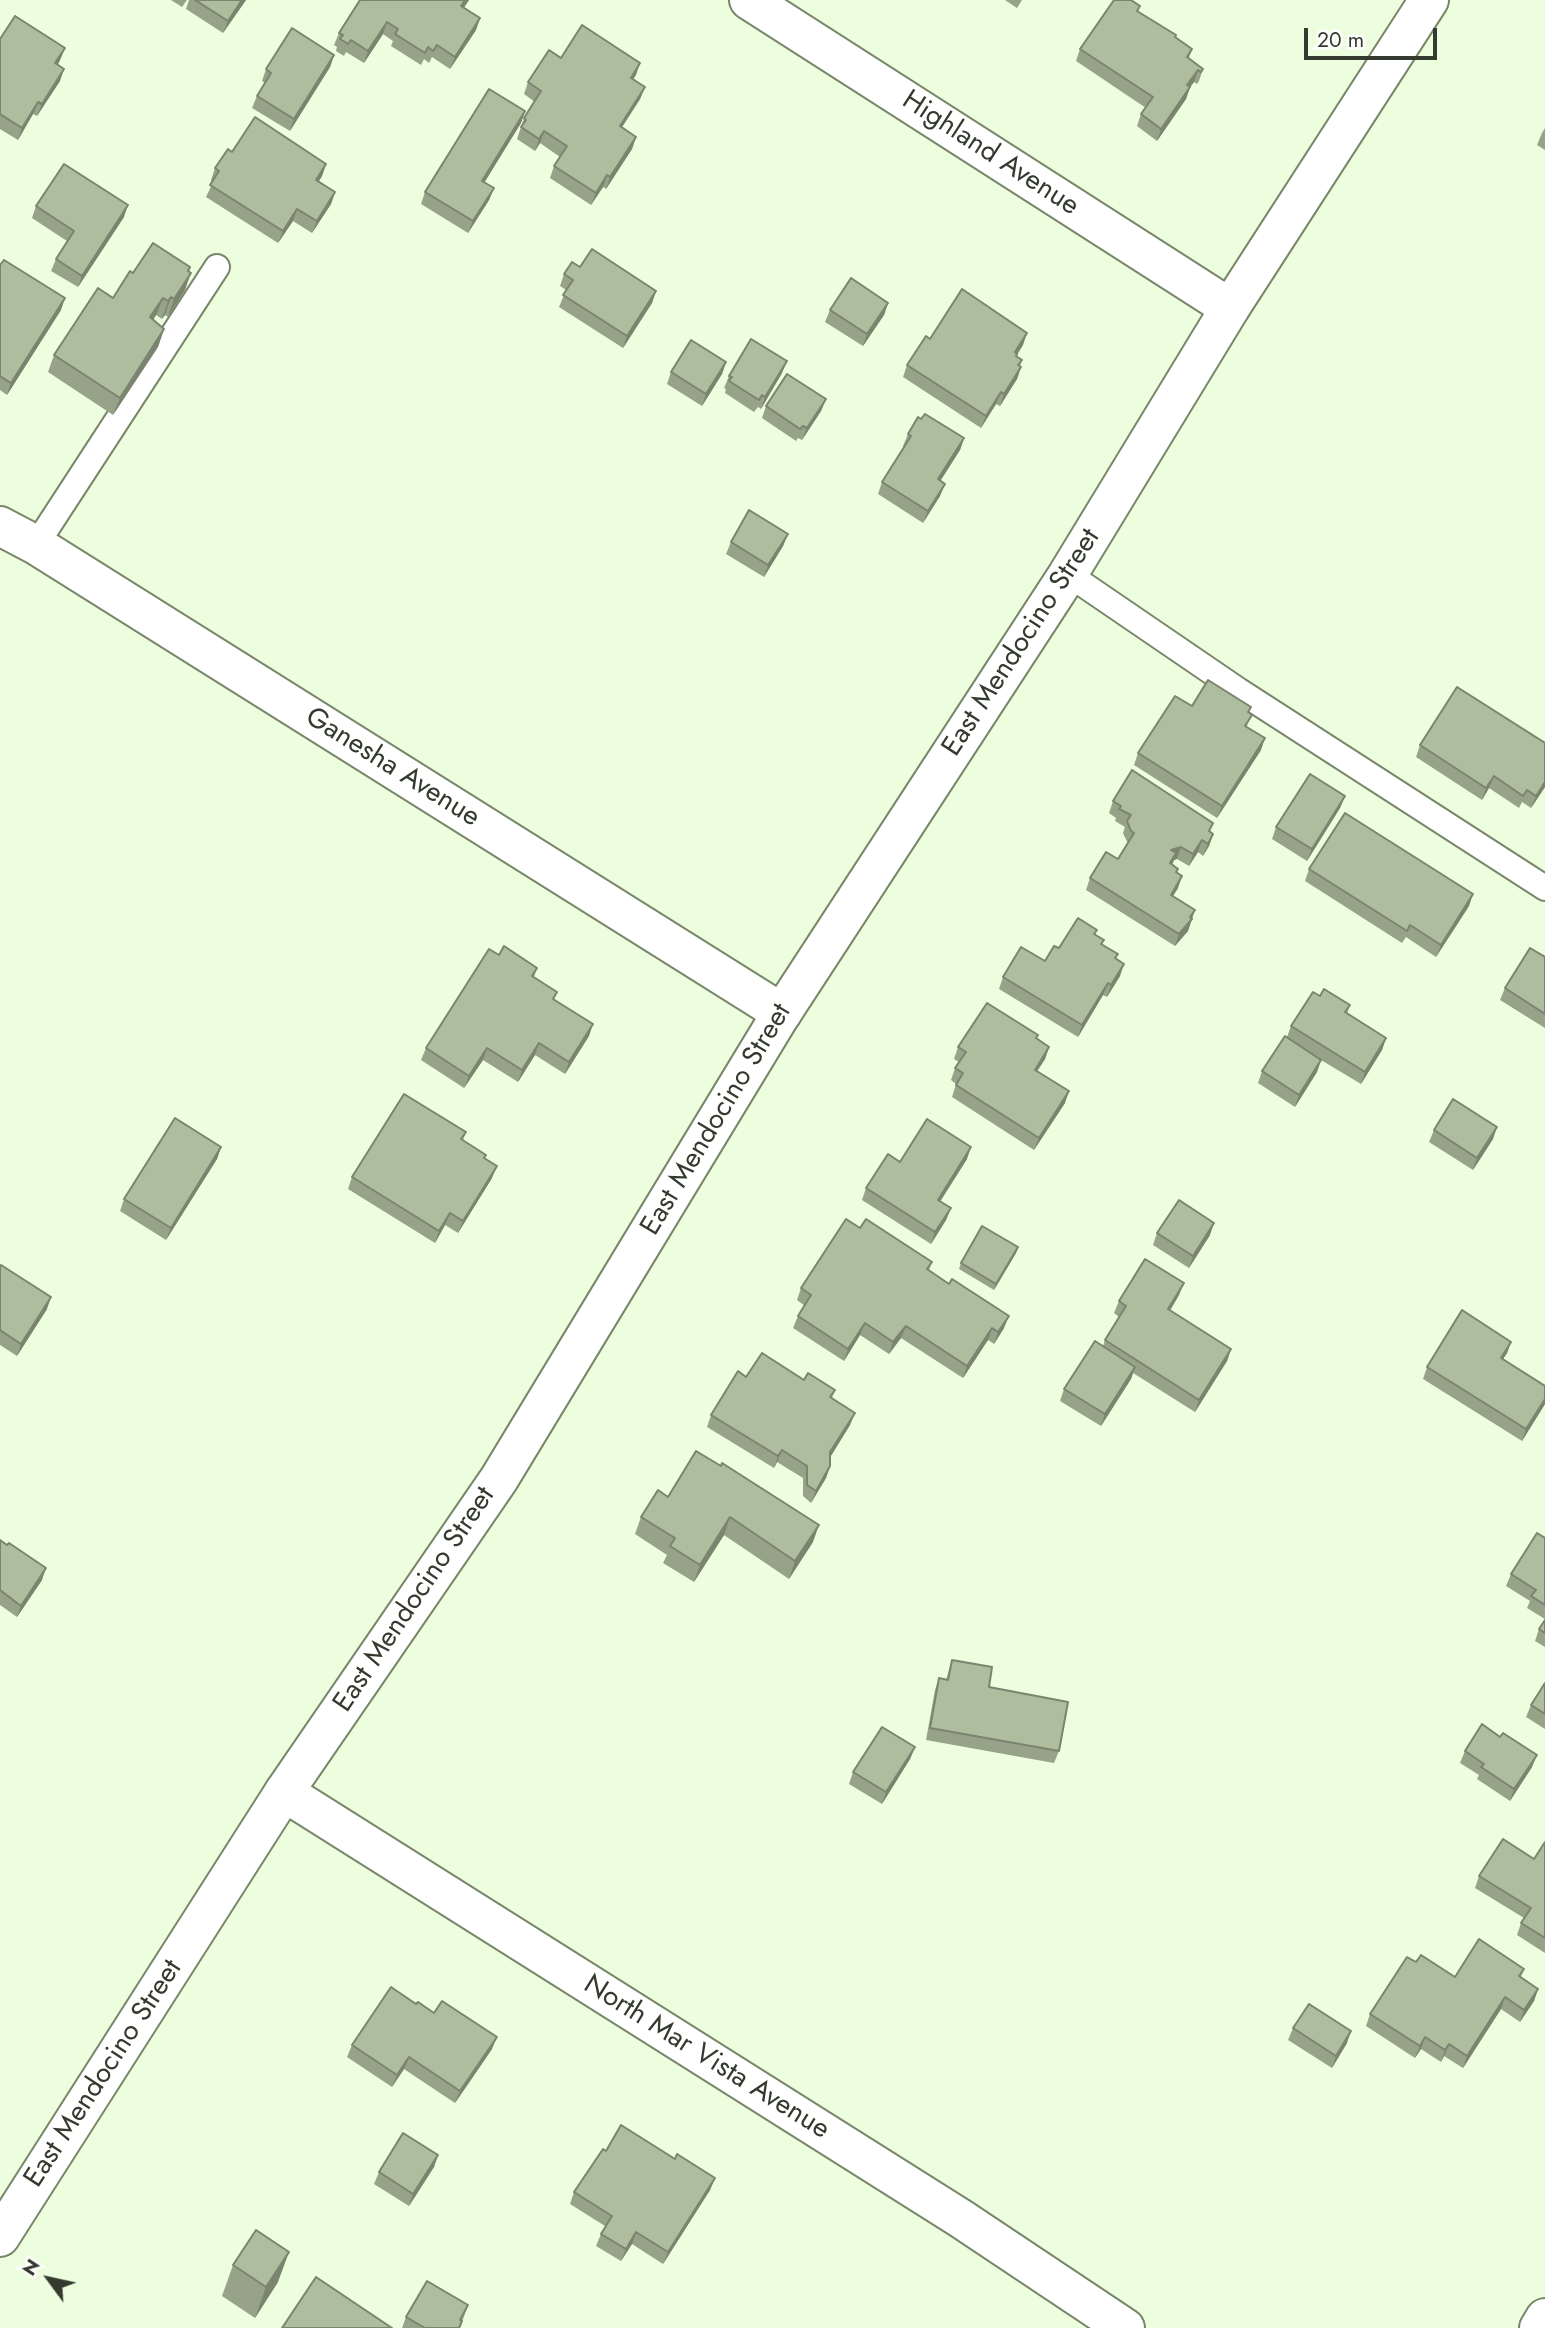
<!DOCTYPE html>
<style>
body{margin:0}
#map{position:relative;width:1545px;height:2328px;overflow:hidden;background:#edfede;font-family:Jost,sans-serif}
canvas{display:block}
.north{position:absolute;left:14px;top:2244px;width:70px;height:70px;-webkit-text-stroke:5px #fff;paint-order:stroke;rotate:303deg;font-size:19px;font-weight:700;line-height:28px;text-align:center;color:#343b2e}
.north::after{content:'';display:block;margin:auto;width:24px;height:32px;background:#343b2e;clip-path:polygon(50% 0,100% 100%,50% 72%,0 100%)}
.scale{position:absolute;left:1304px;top:28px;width:133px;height:32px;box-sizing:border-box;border:4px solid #343b2e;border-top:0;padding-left:9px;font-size:21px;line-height:24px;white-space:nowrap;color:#343b2e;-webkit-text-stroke:5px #fff;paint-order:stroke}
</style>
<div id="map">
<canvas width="1545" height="2328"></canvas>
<div class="north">N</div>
<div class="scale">20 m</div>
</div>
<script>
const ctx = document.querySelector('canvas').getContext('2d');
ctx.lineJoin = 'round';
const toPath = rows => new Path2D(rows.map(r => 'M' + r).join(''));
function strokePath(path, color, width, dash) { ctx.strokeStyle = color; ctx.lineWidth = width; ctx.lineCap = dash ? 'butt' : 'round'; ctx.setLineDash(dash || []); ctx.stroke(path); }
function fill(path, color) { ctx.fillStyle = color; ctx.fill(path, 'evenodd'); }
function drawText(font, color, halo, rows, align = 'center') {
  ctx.font = font + ' Jost,sans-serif'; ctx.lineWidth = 5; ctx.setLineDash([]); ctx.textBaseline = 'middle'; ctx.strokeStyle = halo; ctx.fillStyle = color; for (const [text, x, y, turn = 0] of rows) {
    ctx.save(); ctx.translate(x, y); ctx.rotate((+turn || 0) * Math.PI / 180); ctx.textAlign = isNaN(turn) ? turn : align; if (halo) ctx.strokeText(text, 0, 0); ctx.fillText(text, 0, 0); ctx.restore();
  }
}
const service = toPath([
 [36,545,217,267],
 [1068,574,1238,690,1545,888]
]);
const minor = toPath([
 [749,0,1230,308],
 [0,526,36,545,782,1013],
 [284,1792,960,2218,1125,2328],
 [1539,2328,1545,2318]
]);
const tertiary = toPath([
 [0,2237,284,1792,499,1479,778,1019,1068,574,1230,308,1429,0]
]);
strokePath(service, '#78876a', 28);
strokePath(minor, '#78876a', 42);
strokePath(tertiary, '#78876a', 42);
strokePath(service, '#fff', 24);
strokePath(minor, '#fff', 38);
strokePath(tertiary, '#fff', 38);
fill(toPath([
 [171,0,187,0,182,7],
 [189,0,246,0,223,33,186,9],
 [360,0,469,0,464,7,480,18,476,30,450,69,432,57,429,63,424,59,421,65,391,46,393,41,383,34,364,63,346,52,344,56,336,51,337,47,334,45,339,33],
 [1005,0,1022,0,1017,8],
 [1138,11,1192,49,1189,58,1203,69,1199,81,1197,84,1194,82,1190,87,1186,99,1157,141,1137,126,1141,114,1146,108,1076,61,1080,49],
 [0,39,65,48,58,65,60,81,37,116,33,114,18,140,0,129],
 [334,55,330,67,290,131,252,108,257,96,265,83,262,81,266,69],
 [561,58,640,63,633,79,645,87,640,99,622,127,636,137,632,149,606,189,603,187,591,205,550,178,554,166,560,157,540,143,535,151,517,139,524,118,535,102,524,94,528,82],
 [525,111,521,123,484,182,494,188,489,200,468,233,421,204,425,192],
 [1545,128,1545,150,1537,145,1542,133],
 [232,152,326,164,322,176,319,181,335,192,331,204,312,233,293,221,278,243,206,197,213,182,211,180,215,168],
 [36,206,124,217,78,287,51,271,56,259,67,241,32,218],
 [0,265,61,310,7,395,0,390],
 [189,271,185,290,168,317,165,315,162,319,156,315,153,320,164,329,158,347,113,415,48,372,54,355,113,298],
 [564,274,656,291,652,303,623,348,559,307,566,290,560,286],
 [888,303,884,315,863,346,825,322,830,310],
 [930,339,1023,345,1016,357,1022,360,1020,366,1021,367,1017,379,1000,406,996,404,981,428,903,377,907,365],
 [726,362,722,374,702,406,667,384,671,372],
 [782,373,761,409,758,407,754,412,725,393,726,389,724,388,729,376],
 [826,399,821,411,802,440,798,438,796,441,762,418,766,406],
 [908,434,964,438,960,450,940,481,940,496,923,523,878,494,882,482,904,447,903,446],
 [788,534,783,546,764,577,726,554,731,542],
 [1192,706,1251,707,1249,713,1247,727,1261,750,1217,818,1134,765,1138,753],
 [1545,743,1545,787,1531,808,1522,802,1519,808,1489,788,1482,800,1416,757,1420,745],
 [1345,796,1340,808,1307,861,1272,839,1276,827],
 [1113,801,1210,832,1213,834,1209,846,1203,856,1198,852,1189,866,1177,859,1174,860,1172,865,1178,869,1177,873,1178,888,1173,896,1192,918,1188,931,1175,946,1086,890,1090,878,1118,859,1128,844,1123,833,1125,827,1115,821,1116,818,1109,813],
 [1309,869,1469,906,1436,957,1406,937,1402,943,1305,881],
 [1097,930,1095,935,1104,940,1102,945,1116,958,1120,976,1107,997,1103,995,1078,1037,999,989,1003,977,1045,961,1059,948],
 [499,955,537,968,534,977,589,1036,565,1074,535,1055,518,1082,483,1060,464,1088,421,1060,426,1048],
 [1545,957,1545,1028,1500,1000,1505,988],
 [1320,996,1350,1005,1347,1014,1386,1038,1382,1050,1361,1084,1321,1060,1317,1072,1295,1107,1258,1083,1262,1071,1287,1037,1291,1026],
 [1038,1035,1036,1039,1049,1047,1045,1059,1037,1071,1065,1103,1034,1150,952,1097,956,1084,951,1080,955,1068,959,1062,954,1059,958,1047],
 [1434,1130,1493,1139,1473,1170,1429,1142],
 [466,1132,463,1140,485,1159,492,1178,458,1233,445,1225,435,1243,348,1189,352,1177],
 [221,1147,217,1159,166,1240,120,1211,124,1199],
 [967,1159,940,1202,951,1208,946,1220,931,1244,862,1200,866,1188,900,1162],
 [860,1228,932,1262,929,1270,1004,1328,994,1344,988,1340,963,1378,901,1338,889,1354,860,1335,844,1361,793,1328,798,1316,805,1306,797,1300,801,1288],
 [1157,1233,1210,1235,1189,1268,1153,1245],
 [1018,1247,1016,1253,994,1290,959,1269,961,1263],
 [0,1267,47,1309,17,1356,0,1345],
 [1179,1295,1170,1311,1231,1349,1227,1361,1195,1412,1133,1373,1131,1379,1101,1426,1060,1401,1064,1389,1103,1346,1105,1340,1119,1317,1114,1313,1119,1301],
 [1511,1342,1507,1353,1503,1359,1545,1386,1545,1404,1522,1441,1423,1379,1427,1367],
 [746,1377,804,1380,835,1390,832,1398,850,1425,830,1457,830,1466,826,1478,811,1503,803,1496,803,1478,777,1462,774,1468,707,1427,711,1415],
 [668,1497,813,1542,789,1579,724,1535,694,1582,663,1563,667,1555,635,1534,641,1517],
 [1545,1538,1545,1619,1527,1608,1530,1601,1506,1586,1511,1574],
 [0,1540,42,1580,17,1617,0,1605],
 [1545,1620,1545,1647,1535,1641,1539,1629],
 [952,1660,989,1687,1059,1751,1054,1763,926,1740,935,1690,939,1678,946,1680],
 [1545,1683,1545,1729,1526,1717,1531,1705],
 [1500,1737,1532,1767,1510,1801,1477,1779,1479,1775,1460,1763,1465,1751],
 [915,1747,910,1759,882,1804,849,1784,853,1772],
 [1545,1842,1545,1953,1517,1935,1521,1923,1524,1918,1475,1888,1479,1876,1534,1859],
 [1416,1962,1455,1977,1524,1969,1521,1977,1538,1989,1534,2001,1520,2022,1501,2009,1463,2068,1444,2056,1441,2062,1421,2049,1415,2058,1366,2026,1370,2014],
 [416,2004,434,2013,492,2049,455,2103,404,2069,392,2087,347,2057,352,2045],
 [1293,2028,1347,2043,1332,2068,1288,2040],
 [606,2151,675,2159,715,2178,710,2190,663,2264,632,2244,621,2261,596,2246,601,2234,605,2226,570,2204,574,2192],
 [438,2155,434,2167,409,2206,374,2184,379,2172],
 [233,2265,278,2282,255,2318,222,2296],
 [468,2305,460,2328,402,2328,406,2317]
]), '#96a388');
fill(toPath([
 [242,0,246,0,223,33,228,21],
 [465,0,469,0,457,18,461,6],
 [480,18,476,30,450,69,455,57],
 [387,22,383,34,364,63,368,51],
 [65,48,60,60,51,75,55,63],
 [334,55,330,67,290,131,294,119],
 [640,63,636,75,626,90,631,78],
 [64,69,60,81,37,116,42,104],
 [1198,70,1194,82,1183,97,1187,85],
 [645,87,640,99,615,138,620,126],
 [1190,87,1186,99,1157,141,1161,129],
 [38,102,33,114,18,140,22,128],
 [525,111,521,123,478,193,482,181],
 [544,131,540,143,535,151,539,139],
 [636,137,632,149,606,189,610,177],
 [326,164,322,176,312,192,316,180],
 [607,175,603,187,591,205,596,193],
 [494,188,489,200,468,233,473,221],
 [335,192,331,204,312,233,317,221],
 [128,205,124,217,78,287,82,276],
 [297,209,293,221,278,243,283,231],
 [190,267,185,283,191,273,185,290,168,317,174,299],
 [656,291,652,303,623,348,627,336],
 [171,297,165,315,162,319,168,301],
 [65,298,61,310,7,395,11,383],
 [163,298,156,315,144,335,150,317],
 [888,303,884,315,863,346,867,334],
 [164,329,158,347,113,415,120,398],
 [1027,333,1023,345,1010,364,1015,352],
 [787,361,782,373,761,409,765,397],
 [726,362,722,374,702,406,706,394],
 [1021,367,1017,379,1000,406,1004,394],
 [1001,392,996,404,981,428,986,416],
 [826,399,821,411,802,440,807,428],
 [964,438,960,450,934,491,938,479],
 [945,484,940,496,923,523,928,511],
 [788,534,783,546,764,577,768,565],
 [1265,738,1261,750,1217,818,1222,806],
 [1494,776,1489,788,1482,800,1486,788],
 [1545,782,1545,787,1531,808,1536,796],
 [1345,796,1340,808,1307,861,1312,849],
 [1213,834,1209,846,1203,856,1208,844],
 [1202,840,1198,852,1189,866,1193,854],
 [1181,847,1177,859,1174,860,1172,865,1165,875,1171,850],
 [1182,876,1178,888,1166,907,1171,895],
 [1473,894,1469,906,1436,957,1441,945],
 [1195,910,1188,931,1175,946,1179,934],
 [1124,964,1120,976,1107,997,1111,985],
 [1108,983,1103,995,1078,1037,1082,1025],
 [593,1024,589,1036,565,1074,569,1062],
 [1386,1038,1382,1050,1361,1084,1365,1072],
 [539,1043,535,1055,518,1082,522,1070],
 [1049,1047,1045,1059,1030,1082,1035,1070],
 [487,1048,483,1060,464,1088,469,1076],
 [1321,1060,1317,1072,1295,1107,1299,1095],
 [1069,1091,1065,1103,1034,1150,1039,1138],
 [1497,1127,1493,1139,1473,1170,1477,1158],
 [221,1147,217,1159,166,1240,171,1228],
 [971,1147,967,1159,933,1212,938,1200],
 [497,1166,492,1178,458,1233,463,1221],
 [951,1208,946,1220,931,1244,935,1232],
 [450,1213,445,1225,435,1243,439,1231],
 [1214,1223,1210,1235,1189,1268,1193,1256],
 [1018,1247,1016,1253,994,1290,996,1284],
 [1184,1283,1179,1295,1163,1321,1168,1309],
 [51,1297,47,1309,17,1356,21,1344],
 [1009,1316,1004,1328,994,1344,998,1332],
 [865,1323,860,1335,844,1361,848,1349],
 [906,1326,901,1338,889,1354,893,1342],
 [992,1328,988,1340,963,1378,967,1366],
 [1511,1342,1507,1353,1496,1370,1501,1358],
 [1231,1349,1227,1361,1195,1412,1199,1400],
 [1135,1367,1131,1379,1101,1426,1105,1414],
 [1545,1399,1545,1404,1522,1441,1526,1429],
 [855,1413,850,1425,826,1464,830,1452],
 [782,1450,777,1462,774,1468,778,1456],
 [830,1466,826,1478,811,1503,816,1491],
 [730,1517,724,1535,694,1582,700,1565],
 [819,1525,813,1542,789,1579,795,1561],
 [46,1568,42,1580,17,1617,21,1606],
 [915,1747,910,1759,882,1804,886,1792],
 [1537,1755,1532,1767,1510,1801,1514,1789],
 [1538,1989,1534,2001,1520,2022,1524,2010],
 [1505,1997,1501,2009,1463,2068,1467,2056],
 [1351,2031,1347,2043,1332,2068,1336,2056],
 [497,2037,492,2049,455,2103,460,2091],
 [1425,2037,1421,2049,1415,2058,1420,2046],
 [1449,2044,1444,2056,1441,2062,1445,2050],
 [409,2057,404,2069,392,2087,397,2075],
 [438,2155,434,2167,409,2206,413,2194],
 [715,2178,710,2190,663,2264,668,2252],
 [636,2232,632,2244,621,2261,626,2249],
 [289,2252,278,2282,255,2318,266,2287]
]), '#7a846f');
const building = toPath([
 [195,0,242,0,228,21,195,0],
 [360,0,465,0,461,6,480,18,455,57,437,45,433,51,428,47,425,53,395,34,398,29,387,22,368,51,351,40,348,44,340,39,343,35,339,33,360,0],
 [1114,0,1131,0,1140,6,1137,11,1176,35,1175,37,1192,49,1187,57,1203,69,1201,72,1198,70,1187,85,1190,87,1161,129,1141,114,1153,97,1080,49,1114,0],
 [15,16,65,48,55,63,64,69,42,104,38,102,22,128,0,114,0,39,15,16],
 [582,25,640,63,631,78,645,87,620,126,636,137,610,177,607,175,596,193,554,166,567,146,544,131,539,139,521,127,526,120,524,118,541,91,528,82,549,50,561,58,582,25],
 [292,28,334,55,294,119,257,96,271,73,266,69,292,28],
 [489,89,525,111,482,181,494,188,473,221,425,192,489,89],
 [255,117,326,164,316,180,335,192,317,221,297,209,283,231,210,185,219,171,215,168,228,149,232,152,255,117],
 [64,164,128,205,82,276,56,259,74,231,36,206,64,164],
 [153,243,190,267,188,271,191,273,174,299,171,297,168,301,163,298,150,317,164,329,120,398,54,355,98,288,113,298,130,271,133,273,153,243],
 [592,249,656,291,627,336,563,295,573,280,564,274,572,262,580,267,592,249],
 [4,260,65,298,11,383,0,376,0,265,4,260],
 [851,278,888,303,867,334,830,310,851,278],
 [962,289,1027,333,1015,352,1017,354,1016,356,1022,360,1018,365,1021,367,1004,394,1001,392,986,416,907,365,926,336,930,339,962,289],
 [751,339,787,361,765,397,762,395,759,400,729,381,732,377,729,376,751,339],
 [691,340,726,362,706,394,671,372,691,340],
 [787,374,826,399,807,428,803,426,800,429,766,406,787,374],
 [925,414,964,438,938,479,945,484,928,511,882,482,911,436,908,434,918,417,921,419,925,414],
 [749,510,788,534,768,565,731,542,749,510],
 [1208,680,1251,707,1248,712,1252,715,1245,726,1265,738,1222,806,1138,753,1175,696,1192,706,1208,680],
 [1457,687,1545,743,1545,782,1536,796,1527,790,1523,796,1494,776,1486,788,1420,745,1457,687],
 [1132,770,1213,823,1209,831,1213,834,1208,844,1202,840,1193,854,1181,847,1171,850,1176,853,1170,863,1178,869,1176,872,1182,876,1171,895,1195,910,1190,917,1192,919,1179,934,1090,878,1106,852,1118,859,1134,833,1131,831,1127,821,1131,815,1119,809,1121,806,1113,801,1132,770],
 [1310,774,1345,796,1312,849,1276,827,1310,774],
 [1345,813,1473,894,1441,945,1410,925,1407,931,1309,869,1345,813],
 [1078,918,1097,930,1094,934,1104,940,1101,944,1118,954,1115,958,1124,964,1111,985,1108,983,1082,1025,1003,977,1021,947,1045,961,1054,946,1059,948,1078,918],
 [504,946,537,968,532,976,557,992,553,999,593,1024,569,1062,539,1043,522,1070,487,1048,469,1076,426,1048,489,949,499,955,504,946],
 [1530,948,1545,957,1545,1014,1505,988,1530,948],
 [1324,989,1350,1005,1345,1012,1386,1038,1365,1072,1291,1026,1313,992,1320,996,1324,989],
 [987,1003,1038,1035,1036,1038,1049,1047,1035,1070,1069,1091,1039,1138,956,1085,963,1073,955,1068,966,1052,958,1047,987,1003],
 [1285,1036,1321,1060,1299,1095,1262,1071,1285,1036],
 [404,1094,466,1132,461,1139,486,1155,484,1158,497,1166,463,1221,450,1213,439,1231,352,1177,404,1094],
 [1453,1099,1497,1127,1477,1158,1434,1130,1453,1099],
 [175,1118,221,1147,171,1228,124,1199,175,1118],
 [927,1119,971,1147,938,1200,951,1208,935,1232,866,1188,888,1154,900,1162,927,1119],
 [1179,1200,1214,1223,1193,1256,1157,1233,1179,1200],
 [846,1219,860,1228,866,1219,932,1262,927,1269,949,1284,952,1279,1009,1316,998,1332,992,1328,967,1366,906,1326,893,1342,865,1323,848,1349,798,1316,811,1295,801,1288,846,1219],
 [982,1226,1018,1247,996,1284,961,1263,982,1226],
 [1145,1259,1184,1283,1168,1309,1231,1349,1199,1400,1105,1340,1126,1306,1119,1301,1145,1259],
 [1,1265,51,1297,21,1344,0,1330,0,1267,1,1265],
 [1462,1310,1511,1342,1501,1358,1545,1386,1545,1399,1526,1429,1427,1367,1462,1310],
 [1095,1341,1135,1367,1105,1414,1064,1389,1095,1341],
 [762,1353,804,1380,808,1373,835,1390,830,1397,855,1413,830,1452,830,1466,816,1491,807,1485,807,1466,782,1450,778,1456,711,1415,738,1371,746,1377,762,1353],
 [696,1451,721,1466,722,1463,819,1525,795,1561,730,1517,700,1565,670,1546,675,1538,641,1517,658,1490,668,1497,696,1451],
 [1537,1533,1545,1538,1545,1605,1531,1596,1536,1590,1511,1574,1537,1533],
 [0,1540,7,1545,9,1543,46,1568,21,1606,0,1590,0,1540],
 [1545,1620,1545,1633,1539,1629,1545,1620],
 [952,1660,992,1667,989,1687,1068,1702,1059,1751,930,1728,939,1678,948,1680,952,1660],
 [1545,1683,1545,1714,1531,1705,1545,1683],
 [1482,1724,1500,1737,1503,1733,1537,1755,1514,1789,1481,1767,1484,1764,1465,1751,1482,1724],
 [882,1727,915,1747,886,1792,853,1772,882,1727],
 [1503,1839,1534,1859,1545,1842,1545,1938,1521,1923,1531,1908,1479,1876,1503,1839],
 [1479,1939,1524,1969,1519,1976,1538,1989,1524,2010,1505,1997,1467,2056,1449,2044,1445,2050,1425,2037,1420,2046,1370,2014,1407,1957,1416,1962,1421,1955,1455,1977,1479,1939],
 [391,1987,416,2004,418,2002,434,2013,442,2001,497,2037,460,2091,409,2057,397,2075,352,2045,391,1987],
 [1309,2004,1351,2031,1336,2056,1293,2028,1309,2004],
 [621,2125,675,2159,677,2154,715,2178,668,2252,636,2232,626,2249,601,2234,612,2216,574,2192,603,2149,606,2151,621,2125],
 [403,2133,438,2155,413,2194,379,2172,403,2133],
 [256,2230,289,2252,266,2287,233,2265,256,2230],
 [316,2277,392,2328,282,2328,316,2277],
 [427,2281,468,2305,460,2320,462,2321,459,2328,425,2328,406,2317,427,2281]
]);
fill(building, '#aebd9e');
strokePath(building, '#7a846f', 2);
drawText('28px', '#343b2e', '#fff', [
 ["Highland Avenue",990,154,33],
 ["East Mendocino Street",1022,643,-57],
 ["Ganesha Avenue",392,768,32],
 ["East Mendocino Street",717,1120,-59],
 ["East Mendocino Street",415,1600,-56],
 ["North Mar Vista Avenue",706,2058,32],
 ["East Mendocino Street",104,2074,-57]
]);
</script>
